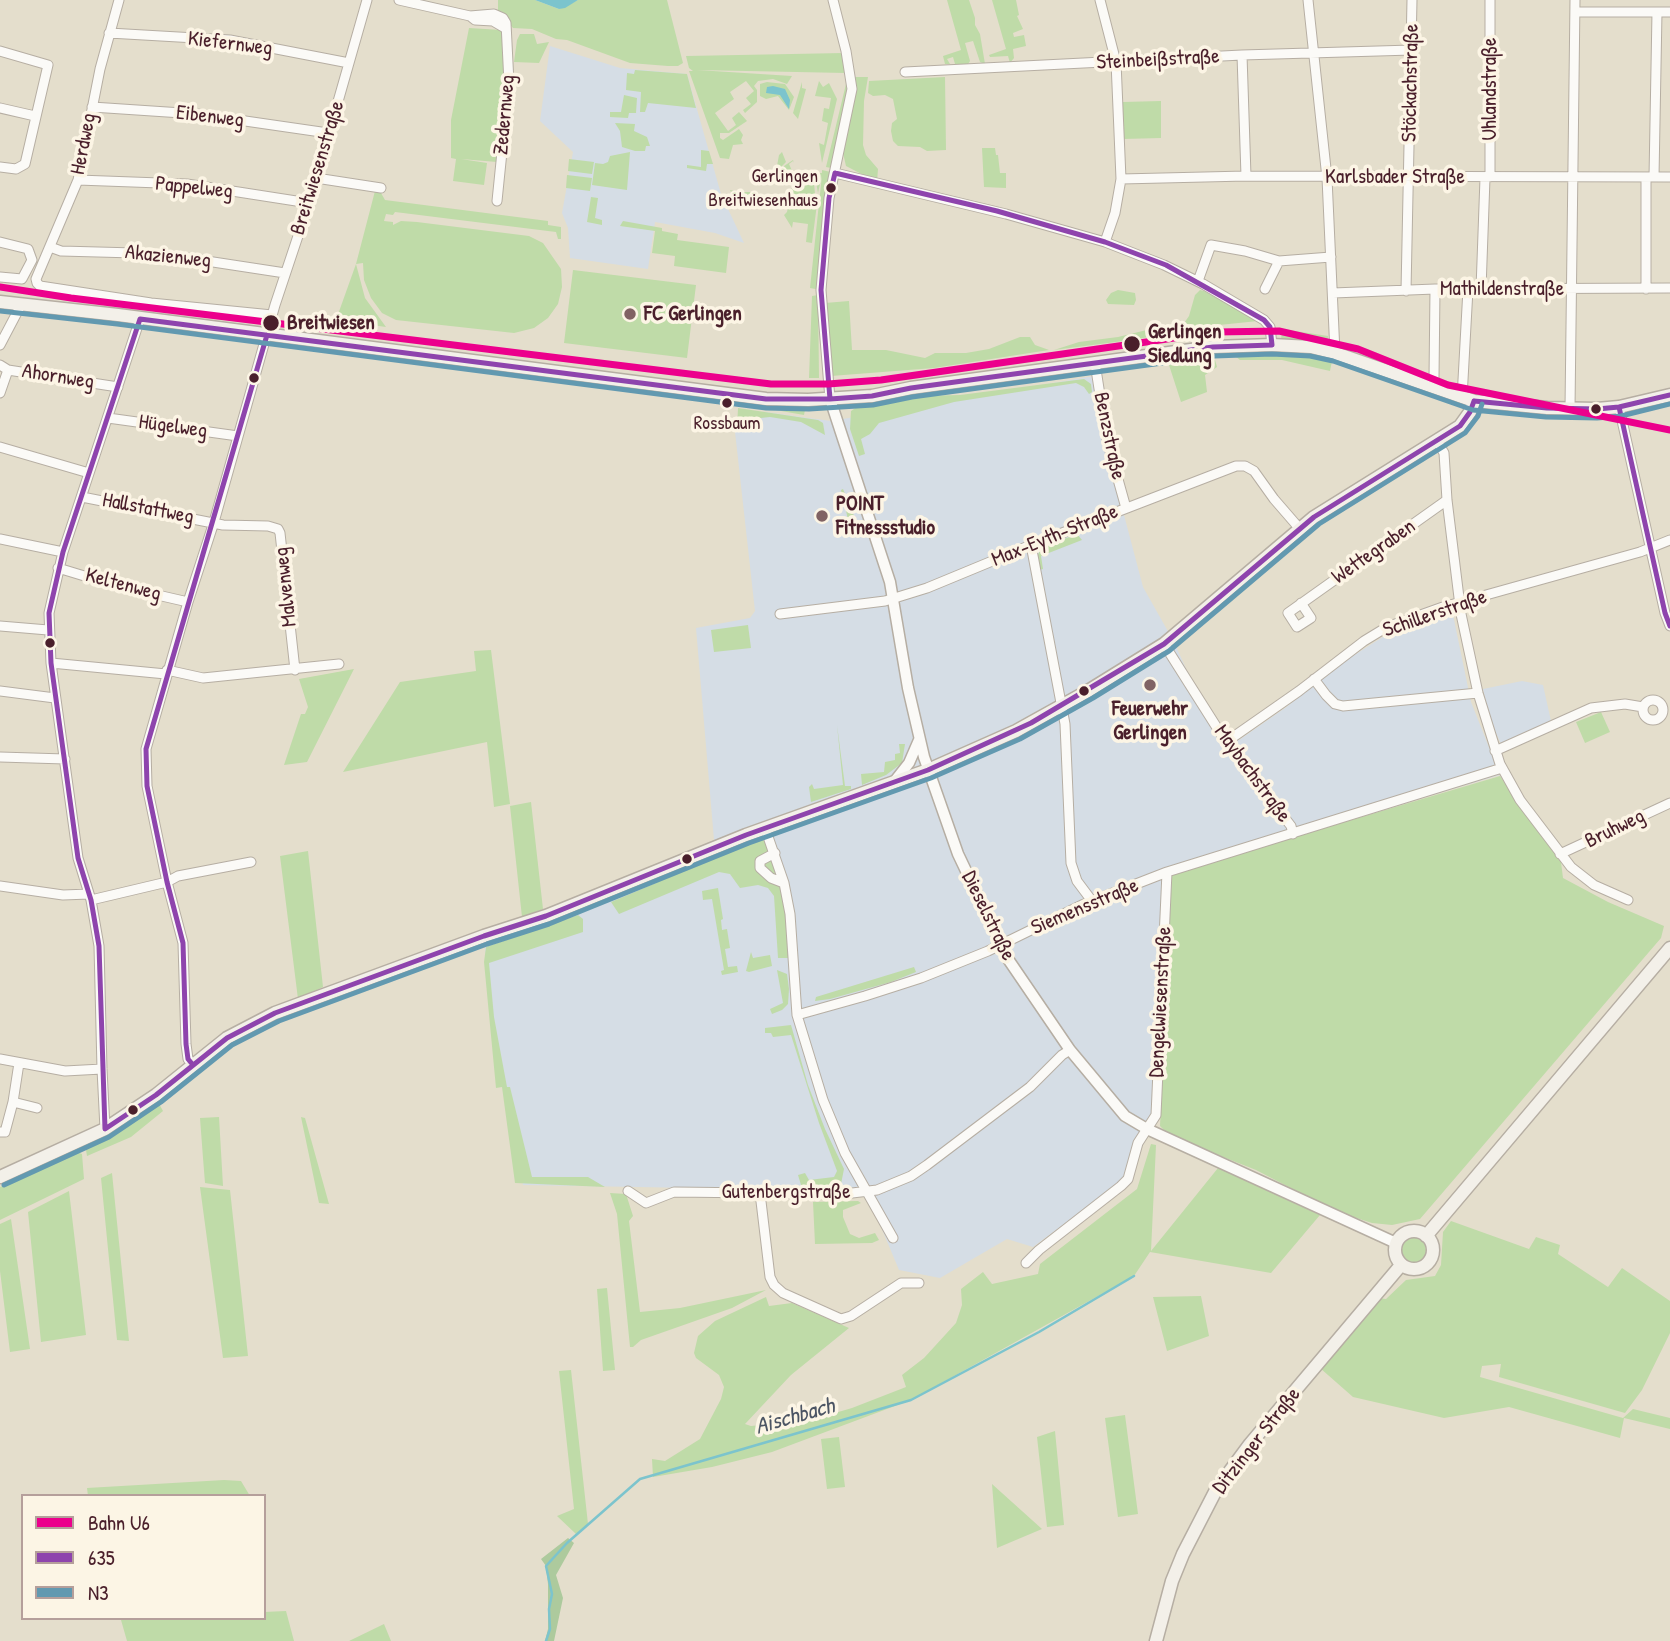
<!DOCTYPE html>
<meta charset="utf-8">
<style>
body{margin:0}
#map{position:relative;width:1670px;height:1641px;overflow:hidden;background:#e4decc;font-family:"Patrick Hand",sans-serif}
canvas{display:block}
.legend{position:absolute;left:21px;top:1494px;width:245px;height:126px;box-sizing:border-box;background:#fcf5e5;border:2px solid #b59f9b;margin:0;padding:9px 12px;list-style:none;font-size:21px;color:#4a1f2b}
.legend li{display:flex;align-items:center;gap:14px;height:35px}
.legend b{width:35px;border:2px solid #b59f9b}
</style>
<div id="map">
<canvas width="1670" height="1641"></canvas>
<ul class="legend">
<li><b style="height:9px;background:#ec008c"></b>Bahn U6</li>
<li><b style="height:9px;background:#8e44ad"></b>635</li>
<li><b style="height:9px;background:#6299b0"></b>N3</li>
</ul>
</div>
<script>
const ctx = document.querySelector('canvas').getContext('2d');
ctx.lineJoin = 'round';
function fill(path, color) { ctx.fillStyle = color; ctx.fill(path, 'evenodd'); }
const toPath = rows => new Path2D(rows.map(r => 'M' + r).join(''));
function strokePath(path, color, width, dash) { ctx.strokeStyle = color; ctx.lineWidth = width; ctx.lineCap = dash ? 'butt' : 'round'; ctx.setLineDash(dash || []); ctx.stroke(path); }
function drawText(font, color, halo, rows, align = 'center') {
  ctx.font = font + ' "Patrick Hand",sans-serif'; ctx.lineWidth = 7; ctx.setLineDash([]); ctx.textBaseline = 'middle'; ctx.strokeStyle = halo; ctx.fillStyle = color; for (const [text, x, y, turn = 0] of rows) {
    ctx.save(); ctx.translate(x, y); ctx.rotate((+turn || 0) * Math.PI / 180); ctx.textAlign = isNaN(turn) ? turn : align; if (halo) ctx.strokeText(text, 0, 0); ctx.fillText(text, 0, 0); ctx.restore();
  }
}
fill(toPath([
 [550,46,620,68,687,74,721,194,744,243,715,233,655,222,648,269,570,258,568,228,562,213,573,152,540,121],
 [1094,376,1105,443,1143,587,1174,642,1196,691,1227,732,1239,740,1285,708,1345,661,1400,626,1452,610,1471,702,1500,775,1300,834,1166,998,1158,1115,1122,1181,1033,1247,1007,1239,940,1278,899,1270,866,1191,523,1185,492,1031,485,947,770,839,765,828,717,850,714,840,696,628,750,618,755,611,734,423,765,412,831,421],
 [1522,681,1543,685,1551,721,1501,744,1490,720,1483,689]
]), '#d5dde5');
fill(toPath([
 [498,0,535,0,559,9,578,0,667,0,683,63,678,66,668,66,630,63,567,40,556,39,532,29,513,28,498,11],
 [947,0,969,0,975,18,975,25,980,34,985,64,980,62,973,41,965,43,970,61,968,64,955,64,953,57,947,59,950,64,945,64,943,56,961,50],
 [992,0,1016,0,1019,15,1017,16,1023,29,1013,33,1014,37,1024,35,1026,46,1013,49,1014,58,1010,63,1008,56,990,57,989,55,1006,49],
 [469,28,501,30,502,33,505,65,503,109,497,162,461,159,487,163,484,185,453,181,456,159,451,158,451,120],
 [520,34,534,34,537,44,549,42,539,63,514,62,517,40],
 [844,53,846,73,697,70,792,76,787,84,773,79,758,81,754,86,757,90,757,102,745,113,743,110,751,104,746,98,754,91,746,81,730,92,734,99,715,113,728,131,736,125,732,118,739,112,747,121,729,133,720,133,720,138,723,140,739,129,743,135,741,140,743,144,733,145,729,159,720,158,689,71,693,71,689,68,686,56],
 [635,70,687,74,696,108,648,103,645,112,640,112,641,92,626,90,627,73,634,74],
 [851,77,868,77,864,101,863,145,866,155,878,169,877,182,846,166,843,153],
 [945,77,946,150,927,151,920,147,898,146,893,141,891,131,892,123,897,119,893,99,885,95,873,96,868,93,869,81],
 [819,81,823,87,829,83,837,99,822,163,819,143,824,145,828,123,822,121,824,108,829,109,831,98,815,96],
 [767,82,785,84,794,97,789,110,778,96,766,99,760,96,760,84],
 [802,82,802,88,806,89,798,119,793,113],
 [846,84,848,92,846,108,831,168,826,167],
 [624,95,637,98,636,113,629,113,628,118,610,117,610,112,621,112],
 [1161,101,1161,138,1123,139,1123,102],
 [615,123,635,124,634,131,647,137,650,146,646,146,645,151,635,151,622,147,620,131],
 [982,148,995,148,996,155,998,155,1000,173,1006,173,1006,188,984,187],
 [701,150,709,151,713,164,707,164,706,171,687,168,687,165,701,167],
 [630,152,627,190,592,185,595,163,603,164,608,162,610,156],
 [782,152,786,162,780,168,781,173,784,166,793,160,794,163,793,161,789,164,794,175,797,174,801,179,807,175,810,176,814,183,815,194,818,196,812,243,806,242,808,224,793,222,792,228,784,215,787,212,790,198,786,193,795,186,790,178,784,180,781,174,777,179,775,177,779,155],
 [569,159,594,162,592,174,568,171],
 [822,170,835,173,821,290,810,288,822,175,818,193,816,182,811,174,822,173],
 [567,175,592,178,590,191,566,188],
 [743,189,744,192,752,192,760,198,751,204,745,196,736,202,730,190,738,192],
 [375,191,381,193,385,200,548,221,548,225,561,227,561,239,558,239,556,232,395,212,393,215,386,214,384,221,393,222,393,225,401,221,417,222,529,236,543,243,561,269,562,287,558,304,548,318,534,328,514,333,396,320,382,313,371,298,364,280,363,263,356,264,365,298,386,327,336,320,356,264],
 [591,197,598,198,595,218,602,220,602,225,587,222],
 [623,221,662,228,662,231,678,234,677,240,729,247,726,273,674,266,675,256,652,253,655,231,620,226],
 [573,270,696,285,687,358,564,343],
 [1118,290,1135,293,1136,300,1134,305,1108,304,1106,300,1111,293],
 [1200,290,1204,291,1258,321,1180,329,1189,316,1195,295],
 [818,295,819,378,809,378,812,296],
 [849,301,852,350,886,350,925,358,935,353,966,353,989,349,1020,337,1030,337,1035,345,1049,350,934,368,831,376,825,303],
 [1159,327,1172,328,1176,330,1174,333,1131,340,1054,350,1079,342,1118,337],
 [1282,329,1328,336,1327,344,1281,340],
 [1227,351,1220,355,1141,366,1135,363],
 [1242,354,1310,356,1332,361,1330,371,1282,360,1240,360,1235,356],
 [1215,360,1217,367,1205,375,1207,392,1181,402,1169,365],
 [1070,371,1070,375,918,396,960,395,1084,379,1091,384,1092,392,1089,394,1084,387,1076,383,954,402,879,423,870,434,861,439,865,454,859,456,850,429,851,411,860,405,916,394],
 [745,402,773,408,805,410,804,415,741,404],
 [738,408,818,420,823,423,825,435,801,422,770,417,751,419,740,429,737,429],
 [843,489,861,533,852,536,841,490],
 [1077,534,1082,540,1041,556,1043,569,1039,570,1036,559,1041,548],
 [748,625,751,648,714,652,711,630],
 [491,650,510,804,494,807,487,742,343,772,400,682,476,671,474,651],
 [354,669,307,762,284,765,301,714,305,714,308,707,299,679],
 [1601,712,1610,732,1585,743,1576,722],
 [837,725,845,786,851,786,851,789,811,802,809,787,812,784,814,789,843,785],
 [899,744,905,744,902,763,886,775,862,785,861,774,884,772,885,762,895,760,895,754,900,753],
 [1500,776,1561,862,1563,878,1608,902,1664,926,1661,938,1420,1219,1392,1225,1372,1223,1335,1211,1256,1170,1170,1136,1160,1126,1172,873],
 [531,802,543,909,522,917,510,806],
 [761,838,775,853,784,883,792,958,778,958,774,896,768,888,758,885,740,888,730,874,719,872,619,914,611,902,656,883,657,876,731,841],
 [308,851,323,987,298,999,280,856],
 [718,888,723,919,721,920,722,930,727,929,730,948,725,949,728,967,737,966,738,972,722,975,721,971,724,970,712,899,703,900,702,891],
 [578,915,583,919,583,932,489,963,494,1017,507,1087,510,1087,532,1177,588,1177,605,1187,515,1183,502,1087,496,1088,484,962,486,947],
 [751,952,753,958,770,955,772,966,749,972,746,971],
 [914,967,916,972,891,982,830,999,815,1001,816,997],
 [777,970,787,974,789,989,788,1004,782,1010,772,1014,770,1009,783,1003],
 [791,1025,808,1085,825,1129,844,1169,840,1189,808,1188,801,1185,798,1175,805,1173,809,1180,834,1177,837,1171,819,1123,791,1035,773,1037,771,1033,765,1033,765,1028],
 [157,1100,163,1111,131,1137,87,1156,85,1144],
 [219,1117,223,1186,205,1183,203,1158,200,1118],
 [301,1117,305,1118,329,1204,319,1203],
 [1151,1144,1156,1145,1151,1251,1218,1168,1320,1215,1271,1273,1150,1252,1134,1276,911,1400,772,1452,712,1467,653,1477,652,1459,665,1461,700,1439,721,1399,724,1387,719,1375,696,1358,694,1353,698,1336,715,1321,766,1297,769,1306,792,1303,849,1328,791,1375,745,1424,751,1426,811,1420,852,1408,906,1387,902,1375,924,1358,956,1323,962,1305,961,1289,983,1272,992,1284,1038,1274,1040,1264,1137,1189],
 [77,1152,82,1154,84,1179,0,1220,0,1187],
 [112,1173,129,1341,117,1340,101,1178],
 [200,1187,230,1190,248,1356,223,1358],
 [69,1191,86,1335,41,1342,28,1212],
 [610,1193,626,1194,633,1216,629,1221,640,1312,680,1308,766,1290,732,1308,641,1340,633,1347,630,1347,617,1214],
 [858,1201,861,1203,843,1210,843,1217,850,1234,859,1238,875,1233,879,1240,872,1243,815,1244,813,1202],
 [11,1219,30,1349,10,1352,0,1271,0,1224],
 [1451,1221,1529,1249,1536,1237,1560,1245,1558,1254,1608,1287,1622,1268,1670,1301,1670,1333,1642,1390,1625,1413,1499,1377,1501,1364,1482,1366,1480,1377,1623,1418,1633,1409,1670,1418,1670,1429,1624,1418,1620,1438,1509,1407,1444,1418,1353,1397,1320,1368,1377,1298,1386,1299,1406,1280,1435,1276,1441,1265,1443,1232],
 '1400 1250a13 13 0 1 1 26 0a13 13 0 1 1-26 0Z',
 [607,1288,615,1370,603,1371,597,1289],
 [1201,1296,1209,1336,1167,1351,1153,1297],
 [571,1370,588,1524,576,1534,557,1516,574,1509,559,1371],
 [1125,1415,1138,1514,1118,1517,1105,1418],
 [1055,1431,1064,1525,1047,1527,1037,1437],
 [839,1437,845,1487,827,1489,821,1439],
 [224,1480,241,1481,250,1496,88,1496,87,1488],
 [992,1484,1042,1529,997,1548],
 [286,1611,294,1641,127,1641,121,1620,264,1618,264,1612],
 [384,1624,391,1641,349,1641]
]), '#bfdba8');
fill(toPath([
 [568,1538,574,1543,556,1575,563,1598,554,1641,545,1641,548,1629,548,1584,546,1566,541,1559]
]), '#adca9d');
fill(toPath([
 [535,0,578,0,565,8,559,9],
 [773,86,785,89,790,100,789,109,780,95,766,93,767,87]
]), '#7cc4cd');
strokePath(toPath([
 [546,1641,550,1629,549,1609,552,1594,546,1566,567,1543,640,1479,911,1400,1039,1332,1134,1276]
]), '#7cc4cd', 2.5);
const minor = toPath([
 [119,0,100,69,78,180,36,279,37,283,40,286,151,303,272,315],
 [399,0,470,16,475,20,493,21,505,28],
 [1100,0,1116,62,1121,179,1115,213,1105,242],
 [1308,0,1327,178,1335,353],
 [1575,12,1670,12],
 [470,16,494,14,503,18,506,23,509,83,497,201],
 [109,33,230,40,349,63],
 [0,51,48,65,25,164,16,169,0,167],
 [1242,55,1246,176],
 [905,72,1242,55,1412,50],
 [92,107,197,114,328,133],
 [0,108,35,116],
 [835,173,1006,214,1105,242,1164,265,1203,284,1264,320,1270,327,1272,345],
 [1490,177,1490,0],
 [1646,177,1646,289],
 [1654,177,1657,12],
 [316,178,381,188],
 [1121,179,1246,176,1670,177],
 [78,180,187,184,309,203],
 [0,242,28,249,32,260,22,279,0,277],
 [50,247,61,251,135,253,187,258,285,273],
 [1279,261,1331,257],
 [1198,281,1211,245,1245,251,1279,261,1265,289],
 [1481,289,1485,178],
 [1406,291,1412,0],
 [1333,293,1435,289,1670,288],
 [0,345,21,305],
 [1095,363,1107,440,1126,508],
 [0,365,8,370,118,387],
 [1431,387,1434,378,1435,289],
 [0,393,8,370],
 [1462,398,1468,289],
 [830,399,821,290,829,198,852,89,846,51,833,0],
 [1619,407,1665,613,1670,626],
 [1570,409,1575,0],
 [108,418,238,436],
 [1437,441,1444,453,1447,500,1461,614,1478,693,1500,764,1520,800,1571,867,1594,885,1628,900],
 [0,447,89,473],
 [82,497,223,525,268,526,278,529,280,533,295,670],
 [0,539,63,552],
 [1031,545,1065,724,1071,863,1077,881,1092,901],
 [58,568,114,585,188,602],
 [1301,603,1311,618,1297,627,1288,613,1447,500],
 [780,614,885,601,927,588,1031,545,1236,466,1245,466,1254,471,1274,499,1300,529],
 [0,626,48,630],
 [1164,644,1226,742,1291,826,1293,834],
 [51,663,166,674],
 [167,670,203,678,339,664],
 [1314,679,1326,695,1335,704,1343,706,1478,693],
 [0,691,55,698],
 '1643 710a10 10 0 1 1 20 0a10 10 0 1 1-20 0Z',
 [1226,742,1299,691,1364,641,1387,627,1443,607,1640,552,1670,540],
 [1495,751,1591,708,1625,704,1643,707],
 [0,757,65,759],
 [765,828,784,883,790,914,797,1015,823,1100,845,1153,893,1238],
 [775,853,760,861,760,868,771,878,784,883],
 [1560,854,1670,803],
 [0,886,63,895,89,894],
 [91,900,167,882,178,876,251,862],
 [797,1015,865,996,921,978,988,951,1082,905,1167,872,1502,768],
 [0,1059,65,1071,102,1069],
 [193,1065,188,1059,186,1044,183,943,167,882,147,786,146,749,188,602,214,522,275,305,309,203,367,0],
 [13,1102,37,1108],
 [105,1129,102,1069,99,946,91,900,78,858,51,663,49,613,63,552,140,319],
 [0,1132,5,1132,13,1102,19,1063],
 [628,1191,646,1203,674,1192,844,1194,877,1190,911,1176,927,1165,1030,1087,1062,1055,1070,1050],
 [760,1193,770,1277,774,1285,783,1293,841,1319,851,1316,901,1283,919,1283],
 [1026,1263,1039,1250,1121,1186,1128,1179,1138,1143,1156,1115,1167,872]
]);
const tertiary = toPath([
 [830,399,890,582,908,688,924,757,958,854,1008,959,1070,1050,1125,1116,1147,1129,1396,1243],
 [894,782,909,763,919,740]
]);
const secondary = toPath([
 [0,302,118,315,766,399,808,400,872,396,911,388,1213,347,1272,345,1311,347,1335,353,1474,401,1547,408,1597,409,1619,407,1670,395],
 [0,1177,105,1129,156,1095,227,1038,275,1013,484,936,546,916,746,835,928,770,1016,731,1088,691,1164,644,1314,517,1460,426,1470,412,1474,401],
 '1395 1250a19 19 0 1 1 38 0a19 19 0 1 1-38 0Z',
 [1426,1236,1670,948],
 [1156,1641,1172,1581,1183,1554,1216,1490,1250,1444,1401,1265]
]);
strokePath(minor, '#b6aea3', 11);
strokePath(tertiary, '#b6aea3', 13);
strokePath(secondary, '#b6aea3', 15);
strokePath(minor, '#fbfaf7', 9);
strokePath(tertiary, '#fbfaf7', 10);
strokePath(secondary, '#f3f0e9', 12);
strokePath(toPath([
 [835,173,997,211,1105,242,1166,265,1264,320,1270,327,1272,345,1213,347,911,388,872,396,830,399,821,290,829,198,835,173],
 [830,399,766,399,140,319,63,552,49,613,51,663,78,858,91,900,99,946,105,1129,156,1095,227,1038,275,1013,484,936,546,916,746,835,928,770,1031,723,1164,644,1314,517,1460,426,1470,412,1474,401],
 [1474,401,1547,408,1597,409,1619,407,1670,395],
 [1619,407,1665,613,1670,626],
 [193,1065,188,1059,186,1044,183,943,167,882,147,786,146,749,267,335]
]), '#8e44ad', 5);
strokePath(toPath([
 [0,311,117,324,766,408,809,409,873,405,912,397,1214,356,1272,354,1310,356,1333,361,1473,410,1546,417,1597,418,1621,416,1670,404],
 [4,1185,109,1137,161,1102,232,1045,279,1021,487,944,549,924,749,843,931,778,1020,739,1093,698,1169,651,1319,524,1465,433,1478,416,1482,404]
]), '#6299b0', 5);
strokePath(toPath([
 [0,287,71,298,771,384,828,384,881,380,1216,332,1279,331,1358,349,1448,385,1670,430]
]), '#ec008c', 7);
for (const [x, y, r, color] of [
 [831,188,6,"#4a1f2b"],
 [630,314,7,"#806263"],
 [271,323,9,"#4a1f2b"],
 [1132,344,9,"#4a1f2b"],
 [254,378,6,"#4a1f2b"],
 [727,403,6,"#4a1f2b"],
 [1596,409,6,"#4a1f2b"],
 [822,516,7,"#806263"],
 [50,643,6,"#4a1f2b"],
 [1150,685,7,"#806263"],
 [1084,691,6,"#4a1f2b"],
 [687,859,6,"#4a1f2b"],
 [133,1110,6,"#4a1f2b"]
]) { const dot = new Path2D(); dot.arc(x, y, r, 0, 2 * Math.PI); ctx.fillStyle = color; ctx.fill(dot); strokePath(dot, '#fcf5e5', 2.5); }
drawText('19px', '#4a1f2b', '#fcf5e5', [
 ["Gerlingen",818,177],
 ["Breitwiesenhaus",818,201],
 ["Rossbaum",727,424,"center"]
], 'right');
drawText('21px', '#4a1f2b', '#fcf5e5', [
 ["Kiefernweg",230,44,7],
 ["Steinbeißstraße",1158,60,-3],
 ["Stöckachstraße",1411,83,-89],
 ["Uhlandstraße",1490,89,-90],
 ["Zedernweg",505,115,-85],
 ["Eibenweg",210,117,7],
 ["Herdweg",84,144,-79],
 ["Breitwiesenstraße",318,168,-73],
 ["Karlsbader Straße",1395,177],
 ["Pappelweg",194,188,6],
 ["Akazienweg",168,257,6],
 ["Mathildenstraße",1502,289],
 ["Ahornweg",58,377,9],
 ["Hügelweg",173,427,8],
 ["Benzstraße",1109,436,78],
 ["Hallstattweg",148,509,11],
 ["Max-Eyth-Straße",1055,536,-22],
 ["Wettegraben",1374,552,-35],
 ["Keltenweg",123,585,15],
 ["Malvenweg",286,587,-96],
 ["Schillerstraße",1435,614,-19],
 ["Maybachstraße",1252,774,54],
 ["Bruhweg",1615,829,-26],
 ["Siemensstraße",1085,907,-23],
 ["Dieselstraße",988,916,64],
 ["Dengelwiesenstraße",1161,1002,-87],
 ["Gutenbergstraße",786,1192],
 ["Ditzinger Straße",1257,1441,-52]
]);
drawText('bold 21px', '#4a1f2b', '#fcf5e5', [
 ["FC Gerlingen",644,314],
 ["POINT",836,504],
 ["Fitnessstudio",836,528],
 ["Feuerwehr",1150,709,"center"],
 ["Gerlingen",1150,733,"center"]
], 'left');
drawText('bold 21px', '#4a1f2b', '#fcf5e5', [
 ["Breitwiesen",287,323],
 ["Gerlingen",1148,332],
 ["Siedlung",1148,356]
], 'left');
drawText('italic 23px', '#4c5564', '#fcf5e5', [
 ["Aischbach",795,1417,-16]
]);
</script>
